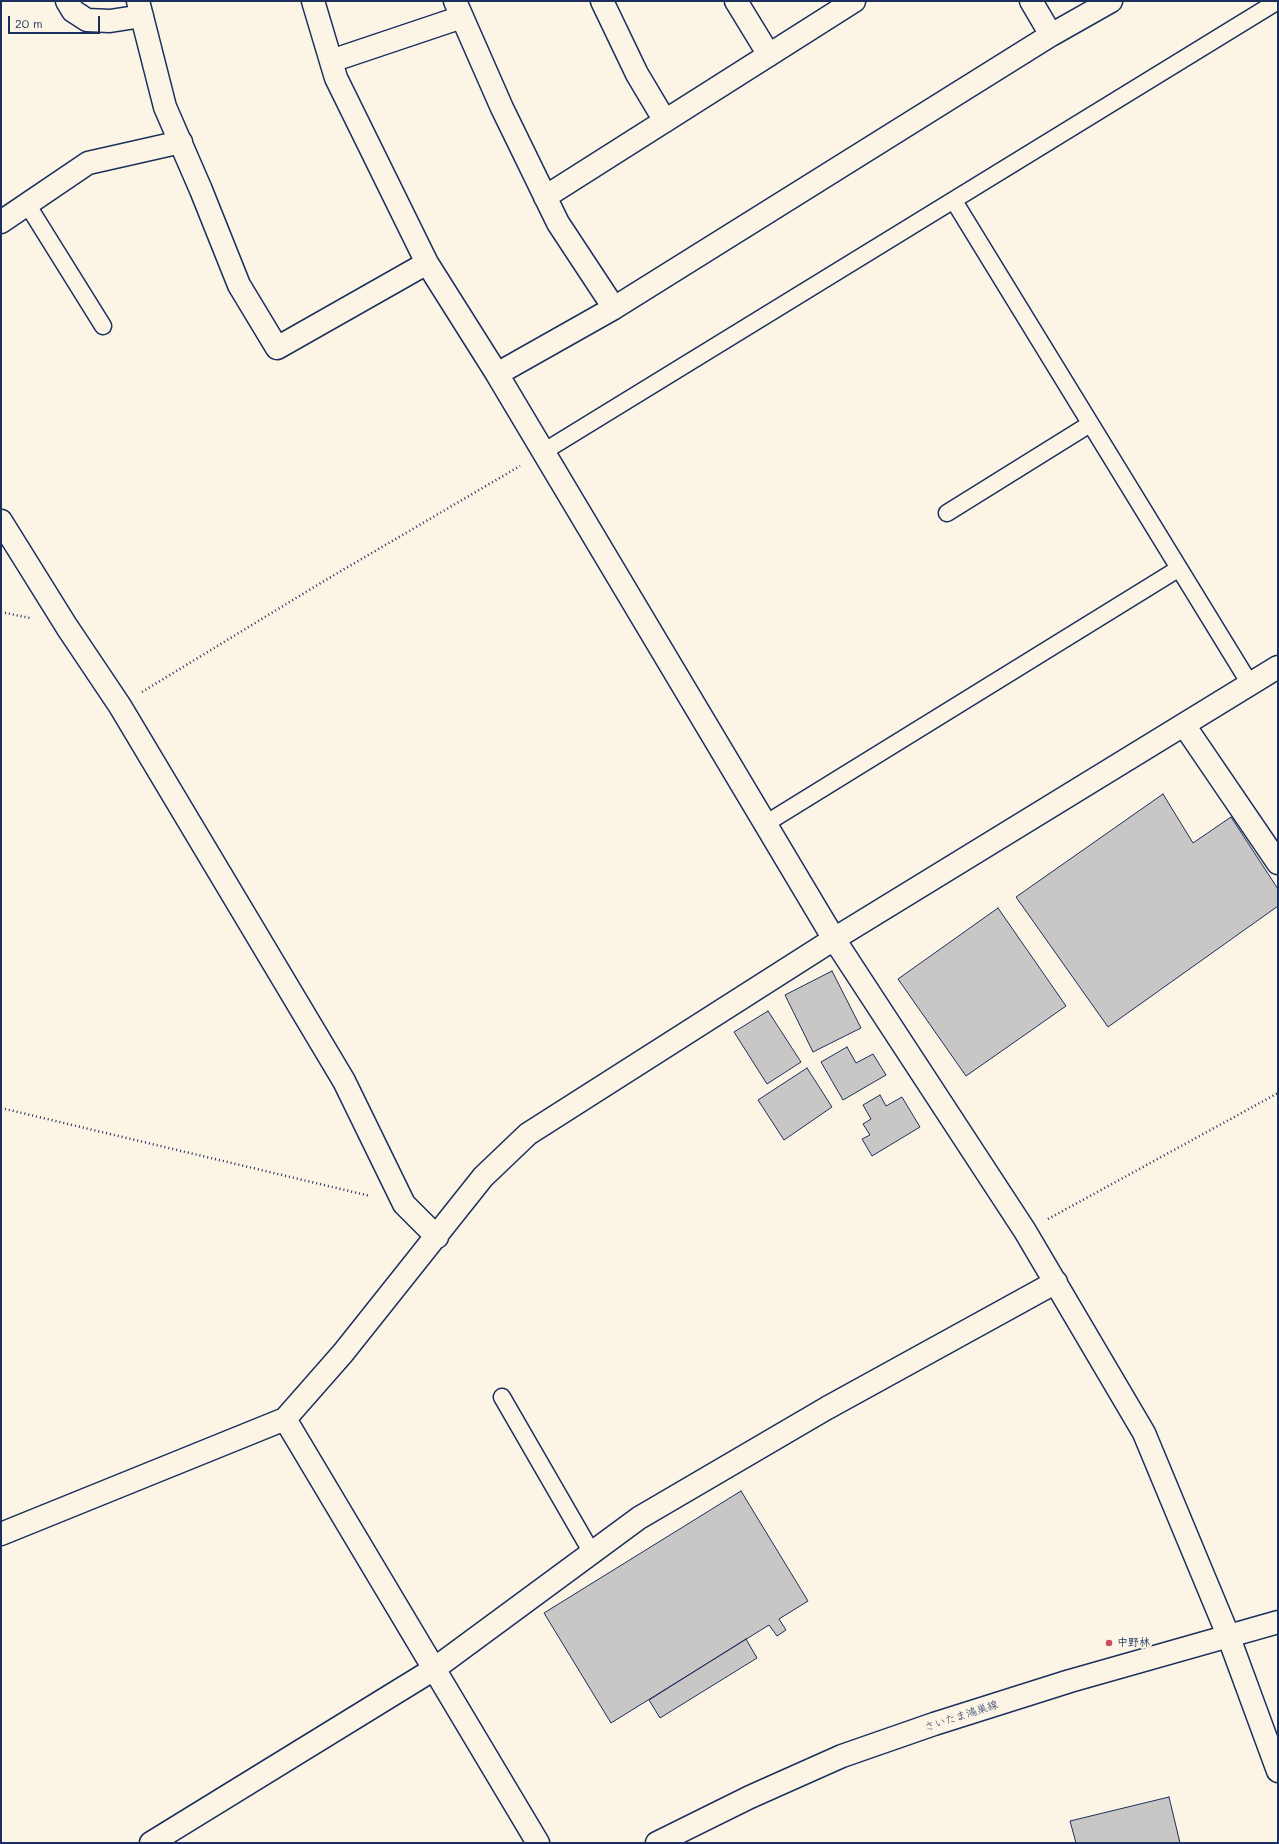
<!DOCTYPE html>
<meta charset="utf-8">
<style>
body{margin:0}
#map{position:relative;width:1279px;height:1844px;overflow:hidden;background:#fcf5e5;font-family:Mali,sans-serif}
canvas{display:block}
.frame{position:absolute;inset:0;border:2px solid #1b2f5e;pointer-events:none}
.scale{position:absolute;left:8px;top:16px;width:92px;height:18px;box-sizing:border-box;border:2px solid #1b2f5e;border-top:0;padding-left:5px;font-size:12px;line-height:14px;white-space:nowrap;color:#1b2f5e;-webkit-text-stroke:3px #fcf5e5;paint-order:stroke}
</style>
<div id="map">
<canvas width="1279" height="1844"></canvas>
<div class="frame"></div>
<div class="scale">20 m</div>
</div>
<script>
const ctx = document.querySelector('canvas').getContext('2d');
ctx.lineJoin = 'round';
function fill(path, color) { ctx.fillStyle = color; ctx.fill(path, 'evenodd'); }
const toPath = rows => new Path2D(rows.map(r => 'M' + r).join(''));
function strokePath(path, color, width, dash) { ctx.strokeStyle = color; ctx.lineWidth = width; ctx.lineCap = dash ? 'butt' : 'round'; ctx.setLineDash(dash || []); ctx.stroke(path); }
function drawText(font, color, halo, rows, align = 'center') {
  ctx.font = font + ' Mali,"Klee One",sans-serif'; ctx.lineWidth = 4; ctx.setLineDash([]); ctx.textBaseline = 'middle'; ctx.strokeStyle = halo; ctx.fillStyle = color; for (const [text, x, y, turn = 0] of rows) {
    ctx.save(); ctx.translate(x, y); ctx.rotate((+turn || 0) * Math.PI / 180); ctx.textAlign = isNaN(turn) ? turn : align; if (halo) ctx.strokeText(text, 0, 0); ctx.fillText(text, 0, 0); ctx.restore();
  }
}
const building = toPath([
 [1163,794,1193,843,1231,817,1278,889,1278,906,1108,1027,1016,897,1163,794],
 [998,908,1066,1006,966,1076,898,979,998,908],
 [832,971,861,1028,813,1052,785,995,832,971],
 [768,1011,801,1062,767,1084,734,1032,768,1011],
 [847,1047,856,1063,873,1054,886,1075,843,1100,821,1062,847,1047],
 [807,1068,832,1107,784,1140,758,1100,807,1068],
 [880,1095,886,1106,902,1097,920,1127,872,1156,862,1139,870,1135,863,1124,871,1119,863,1105,880,1095],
 [741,1491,808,1601,779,1619,786,1630,777,1636,769,1625,611,1723,544,1613,741,1491],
 [746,1639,757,1658,660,1718,649,1700,746,1639],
 [1169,1797,1180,1843,1076,1843,1070,1821,1169,1797]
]);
fill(building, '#c8c7c6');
strokePath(building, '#1b2f5e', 1);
const service = toPath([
 [954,201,1250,684],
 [27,204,103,326],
 [543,452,1278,1],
 [947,513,1090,424],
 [765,824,1178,569],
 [502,1397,592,1553]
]);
const minor = toPath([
 [67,1,73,11,87,20,110,21,142,16],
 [138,1,165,107,201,190,239,285,277,348,427,263],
 [313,1,336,78,427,263,497,374,834,939,1025,1231,1144,1433,1228,1635,1278,1771],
 [455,1,502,108,558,223,614,308],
 [602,1,637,74,665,121],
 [736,1,769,55],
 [1031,1,1051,35],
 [331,61,462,17],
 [545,197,854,1],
 [1,222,88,163,181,142],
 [497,374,614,308,1051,35,1111,1],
 [1,521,67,627,120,706,344,1081,404,1204,437,1237],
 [1184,725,1278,863],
 [285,1419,538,1843],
 [1,1534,285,1419,343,1353,483,1177,528,1134,834,939,1278,667],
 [151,1843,434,1669,639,1518,827,1408,1056,1282]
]);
const primary = toPath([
 [657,1843,750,1797,842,1756,934,1724,1070,1681,1278,1622]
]);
strokePath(service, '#1b2f5e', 19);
strokePath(minor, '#1b2f5e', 25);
strokePath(primary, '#1b2f5e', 25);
strokePath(toPath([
 [1,612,30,618],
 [142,692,324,581,520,466],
 [1,1108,370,1196],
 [1048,1219,1278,1093]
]), '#1b2f5e', 2.5, [1, 3]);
strokePath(service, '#fcf5e5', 16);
strokePath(minor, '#fcf5e5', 22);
strokePath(primary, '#fcf5e5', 22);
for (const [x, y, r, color] of [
 [1109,1643,4,"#d1495b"]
]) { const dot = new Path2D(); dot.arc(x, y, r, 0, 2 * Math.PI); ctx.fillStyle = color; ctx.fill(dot); strokePath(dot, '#fcf5e5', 1.5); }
drawText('bold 11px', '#1b2f5e', '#fcf5e5', [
 ["中野林",1117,1643]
], 'left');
drawText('11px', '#1b2f5e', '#fcf5e5', [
 ["さいたま鴻巣線",961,1716,-18]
]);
</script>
